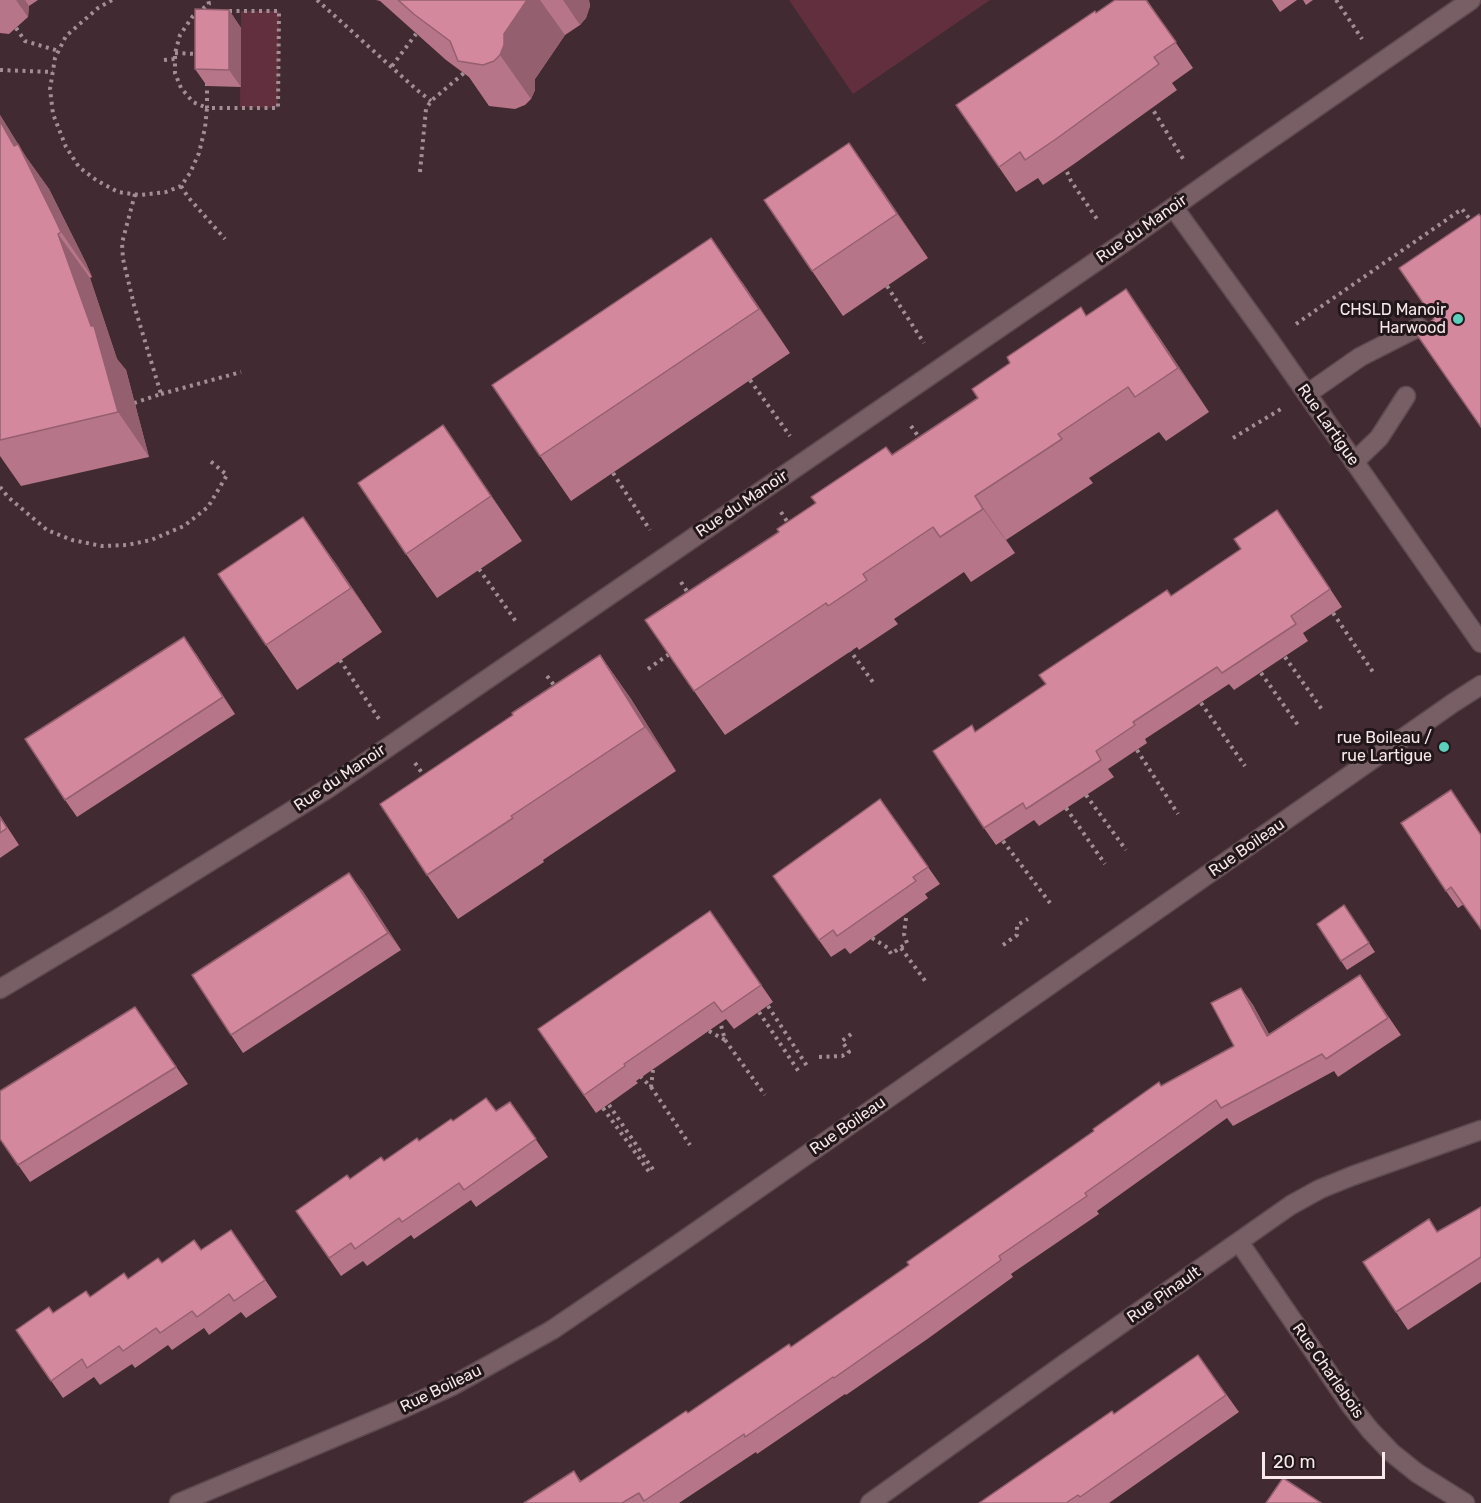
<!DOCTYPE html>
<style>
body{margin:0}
#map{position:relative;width:1481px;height:1503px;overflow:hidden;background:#412a31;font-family:Rubik,sans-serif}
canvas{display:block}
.scale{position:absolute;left:1262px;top:1452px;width:123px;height:27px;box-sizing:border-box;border:3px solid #f8e8ec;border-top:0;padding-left:8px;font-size:18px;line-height:21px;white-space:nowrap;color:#f8e8ec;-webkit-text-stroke:4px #211619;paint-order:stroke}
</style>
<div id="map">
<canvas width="1481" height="1503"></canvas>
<div class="scale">20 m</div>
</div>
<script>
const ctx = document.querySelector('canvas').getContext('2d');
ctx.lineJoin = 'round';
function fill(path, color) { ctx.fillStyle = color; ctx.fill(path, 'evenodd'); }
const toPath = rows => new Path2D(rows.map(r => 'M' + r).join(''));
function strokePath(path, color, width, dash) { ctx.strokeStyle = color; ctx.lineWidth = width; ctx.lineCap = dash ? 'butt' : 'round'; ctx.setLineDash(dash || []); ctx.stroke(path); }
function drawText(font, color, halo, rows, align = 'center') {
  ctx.font = font + ' Rubik,sans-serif'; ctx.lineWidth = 6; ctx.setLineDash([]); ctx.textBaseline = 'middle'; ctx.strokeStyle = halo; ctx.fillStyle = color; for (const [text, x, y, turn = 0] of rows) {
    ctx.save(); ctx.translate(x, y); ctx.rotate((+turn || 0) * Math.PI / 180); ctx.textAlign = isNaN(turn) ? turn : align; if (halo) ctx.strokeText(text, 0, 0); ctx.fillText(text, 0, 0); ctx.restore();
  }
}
fill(toPath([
 [789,0,990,0,853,94],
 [241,11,279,11,278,108,240,107]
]), '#622f3f');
const lane = toPath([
 [1307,394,1360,357,1419,327],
 [1354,462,1379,438,1406,396]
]);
const street = toPath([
 [1174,208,1270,341,1481,643],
 [0,989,114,921,327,789,1123,243,1223,172,1471,0],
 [1239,1242,1351,1406,1370,1430,1392,1453,1417,1473,1465,1503],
 [870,1503,1067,1362,1291,1205,1320,1189,1352,1176,1481,1130]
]);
const secondary = toPath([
 [179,1503,404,1408,452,1386,552,1330,677,1245,864,1115,1453,703,1481,685]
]);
strokePath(lane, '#5d4a50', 21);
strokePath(street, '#5d4a50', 21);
strokePath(secondary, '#5d4a50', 21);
strokePath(toPath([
 [112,0,98,8,66,36,55,58,50,89,53,114,66,147,79,167,96,180,118,192,140,195,166,192,181,186,190,173,199,153,205,128,207,108,193,102,181,88,175,73,175,53,180,35,193,16,209,4,208,0],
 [317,0,417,90,431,101],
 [1336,0,1362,39],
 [16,28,25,41,59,51],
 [175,53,198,54],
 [164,60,175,59],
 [392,66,416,34],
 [0,70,53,72],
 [207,83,207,108,278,108,279,11,225,11],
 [1150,105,1185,162],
 [1064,165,1071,181,1099,222],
 [420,172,426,109,431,101,464,73],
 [181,186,188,197,225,239],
 [887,286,924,343],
 [1296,324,1462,209,1472,222],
 [750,380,790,436],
 [161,394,241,372],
 [134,403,161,394,134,305,123,259,122,243,135,194],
 [911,426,921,440],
 [1233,438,1281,409],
 [613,473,650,530],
 [0,487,8,497,47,530,72,540,102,546,127,545,151,540,184,526,208,507,227,475,209,460],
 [781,512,790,526],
 [479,569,517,623],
 [681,582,690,596],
 [1333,613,1375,675],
 [849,649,875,685],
 [1285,657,1323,711],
 [340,660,379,719],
 [648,669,672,652],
 [1261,673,1300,728],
 [547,676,557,689],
 [1201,703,1245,766],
 [1137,750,1178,814],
 [415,763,425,777],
 [1086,795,1126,850],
 [1066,808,1105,864],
 [1003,841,1050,903],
 [872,938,888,948,891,954,907,943,904,934,906,918],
 [1003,945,1017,935,1017,925,1028,919],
 [901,948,926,982],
 [768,1006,807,1066],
 [759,1012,799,1072],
 [709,1031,725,1040,719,1018],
 [725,1040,765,1095],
 [819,1057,842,1056,849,1052,842,1041,854,1032],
 [640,1076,651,1087,653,1070],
 [651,1087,690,1145],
 [609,1105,654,1171],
 [603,1108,650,1173]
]), '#a28e94', 4, [3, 4.5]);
strokePath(lane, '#785e65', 18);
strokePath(street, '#785e65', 18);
strokePath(secondary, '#785e65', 18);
fill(toPath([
 [0,0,38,0,29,6,28,17,9,34,0,33],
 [376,0,589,0,590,6,586,18,580,25,565,35,535,79,535,90,531,99,525,105,515,109,489,106,469,77,446,60,380,1],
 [1147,0,1193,68,1172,83,1177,90,1074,164,1043,185,1038,178,1016,192,956,105,1096,13],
 [1272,0,1297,0,1280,12],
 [1303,0,1313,0,1306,5],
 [229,10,241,28,241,87,207,86,195,69],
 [0,115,26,157,49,189,86,263,92,277,90,278,117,359,126,370,149,457,21,486,0,456],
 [849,143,928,258,843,316,812,271],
 [742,282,790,353,571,501,540,456],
 [1087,315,1157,334,1209,412,1166,441,1159,432,1089,478,1093,483,1006,540,1015,553,971,582,964,572,894,619,898,624,859,650,857,647,725,735,694,691,779,532,978,398],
 [443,425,522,541,437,598,406,554],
 [1290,528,1342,607,1303,633,1308,641,1234,690,1229,684,1145,739,1147,743,1108,769,1114,777,1039,826,1034,820,996,845,984,828,976,731,1046,684,1171,596],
 [334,561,382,632,297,690,266,645],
 [196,654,235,714,77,817,65,800],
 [600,655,631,699,676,771,543,860,544,862,458,919,427,875,513,715],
 [1451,790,1464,904,1458,908,1446,891],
 [880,799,940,884,925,894,928,898,850,954,845,948,831,957,773,876],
 [0,816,19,845,0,858],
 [362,890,401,950,243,1053,231,1035],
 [1344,905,1375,952,1347,970,1341,961],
 [710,911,773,1002,734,1029,726,1019,636,1081,638,1083,596,1113,538,1029],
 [1360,975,1401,1035,1338,1077,1334,1071,1233,1126,1227,1118,1097,1211,1099,1214,1011,1274,1013,1277,926,1340,846,1395,845,1394,757,1454,756,1452,679,1503,524,1503,574,1471,581,1481,688,1413,791,1347,909,1265,1161,1086,1234,1046,1241,988,1253,1005,1269,1034],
 [135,1007,188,1084,30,1182,0,1139],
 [510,1102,548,1157,476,1207,471,1200,414,1239,411,1235,367,1266,363,1261,341,1276,296,1211,350,1179,419,1141,496,1111],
 [1481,1207,1481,1282,1408,1330,1396,1312,1438,1231],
 [231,1230,277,1297,246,1318,241,1312,209,1335,204,1328,172,1350,168,1345,135,1368,132,1364,100,1385,94,1377,63,1398,16,1330,90,1297,162,1263,201,1250],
 [1198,1355,1239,1412,1109,1503,979,1503,1114,1414]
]), '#b67588');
fill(toPath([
 [16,0,25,0,29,6,28,17],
 [527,0,540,0,565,35,535,79,535,90,531,99,500,55,504,34],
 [563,0,589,0,590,6,586,18,580,25],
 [229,10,241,28,241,87,229,70],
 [0,115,26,157,49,189,86,263,92,277,61,232,0,121],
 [849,143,880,187,928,258,897,214],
 [58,234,90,278,117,359,126,370,149,457,118,412,91,326],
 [711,238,742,282,790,353,759,309],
 [1126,289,1157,334,1209,412,1178,368],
 [443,425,474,470,522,541,491,496],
 [975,496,1006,540,1015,553,983,509],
 [303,517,334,561,382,632,351,588],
 [184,637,196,654,235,714,223,697],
 [600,655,631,699,676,771,645,727],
 [349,873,362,890,401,950,388,933],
 [1241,988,1253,1005,1279,1053,1267,1036]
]), '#945f6f');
const building = toPath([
 [398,0,527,0,504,34,504,45,500,55,494,61,483,65,458,61,450,41,415,15,398,0],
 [1115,0,1146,0,1176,42,1154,57,1159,64,1056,139,1025,160,1020,152,999,167,956,105,1095,11,1096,13,1115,0],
 [195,9,229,10,229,70,195,69,195,9],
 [0,121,14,146,18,144,55,219,61,232,58,234,91,326,94,326,118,412,0,440,0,121],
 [849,143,897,214,812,271,764,200,849,143],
 [1479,214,1481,217,1481,427,1415,332,1434,319,1399,268,1479,214],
 [711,238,759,309,540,456,492,385,711,238],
 [1126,289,1178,368,1135,397,1128,387,1058,434,1062,439,975,496,983,509,940,537,933,527,863,574,867,580,828,606,826,603,694,691,645,620,779,532,777,529,816,503,811,497,886,447,892,455,978,398,972,389,1010,363,1007,357,1081,307,1086,316,1126,289],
 [443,425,491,496,406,554,358,483,443,425],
 [1277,510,1330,589,1291,616,1296,624,1222,673,1217,667,1133,722,1135,725,1096,751,1101,760,1026,809,1023,803,984,828,933,751,972,725,975,732,1046,684,1039,675,1167,590,1171,596,1241,549,1234,539,1277,510],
 [303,517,351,588,266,645,218,574,303,517],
 [184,637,223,697,65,800,25,739,184,637],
 [600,655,645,727,511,816,513,818,427,875,380,804,513,715,512,713,600,655],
 [1451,790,1481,835,1481,929,1451,887,1446,891,1401,823,1451,790],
 [880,799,928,867,913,877,916,881,837,936,833,930,819,940,773,876,880,799],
 [0,817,7,828,0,833,0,817],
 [349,873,388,933,231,1035,192,975,349,873],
 [1344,905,1369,943,1341,961,1317,924,1344,905],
 [710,911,761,985,722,1012,714,1002,624,1064,625,1066,584,1095,538,1029,710,911],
 [1360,975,1388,1018,1326,1059,1322,1054,1221,1108,1216,1100,1085,1193,1087,1196,999,1256,1001,1260,914,1322,834,1378,833,1377,745,1437,744,1434,644,1501,639,1493,622,1503,524,1503,574,1471,580,1482,686,1411,688,1413,789,1344,791,1347,909,1265,907,1262,1094,1131,1093,1129,1159,1082,1161,1086,1234,1046,1211,1003,1241,988,1267,1036,1360,975],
 [135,1007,176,1067,18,1165,0,1139,0,1091,135,1007],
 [486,1098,496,1111,510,1102,536,1139,464,1190,459,1183,402,1222,399,1218,355,1249,351,1243,329,1258,296,1211,347,1175,350,1179,381,1157,384,1161,417,1138,419,1141,451,1119,453,1121,486,1098],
 [1481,1207,1481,1257,1396,1312,1363,1262,1429,1219,1437,1232,1481,1207],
 [231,1230,265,1280,234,1301,229,1294,197,1317,192,1311,160,1333,156,1328,123,1351,119,1346,87,1368,82,1359,51,1381,16,1330,49,1307,53,1313,86,1291,90,1297,124,1273,128,1279,158,1258,162,1263,194,1240,201,1250,231,1230],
 [1198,1355,1226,1395,1080,1497,1078,1495,1066,1503,979,1503,1112,1411,1114,1414,1198,1355],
 [1283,1478,1321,1503,1266,1503,1283,1478]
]);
fill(building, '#d4889e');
strokePath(building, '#945f6f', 1.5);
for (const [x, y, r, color] of [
 [1458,319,6,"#5bcebc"],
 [1444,747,6,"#5bcebc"]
]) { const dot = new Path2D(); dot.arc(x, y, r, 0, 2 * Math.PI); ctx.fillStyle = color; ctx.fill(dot); strokePath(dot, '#211619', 2); }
drawText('16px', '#f8e8ec', '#211619', [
 ["Rue du Manoir",1142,229,-35],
 ["Rue Lartigue",1328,425,55],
 ["Rue du Manoir",742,504,-34],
 ["Rue du Manoir",340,778,-34],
 ["Rue Boileau",1247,848,-35],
 ["Rue Boileau",848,1126,-35],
 ["Rue Pinault",1164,1295,-35],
 ["Rue Charlebois",1328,1371,55],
 ["Rue Boileau",441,1389,-26]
]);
drawText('16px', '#f8e8ec', '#211619', [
 ["CHSLD Manoir",1446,310],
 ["Harwood",1446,328],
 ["rue Boileau /",1432,738],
 ["rue Lartigue",1432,756]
], 'right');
</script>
